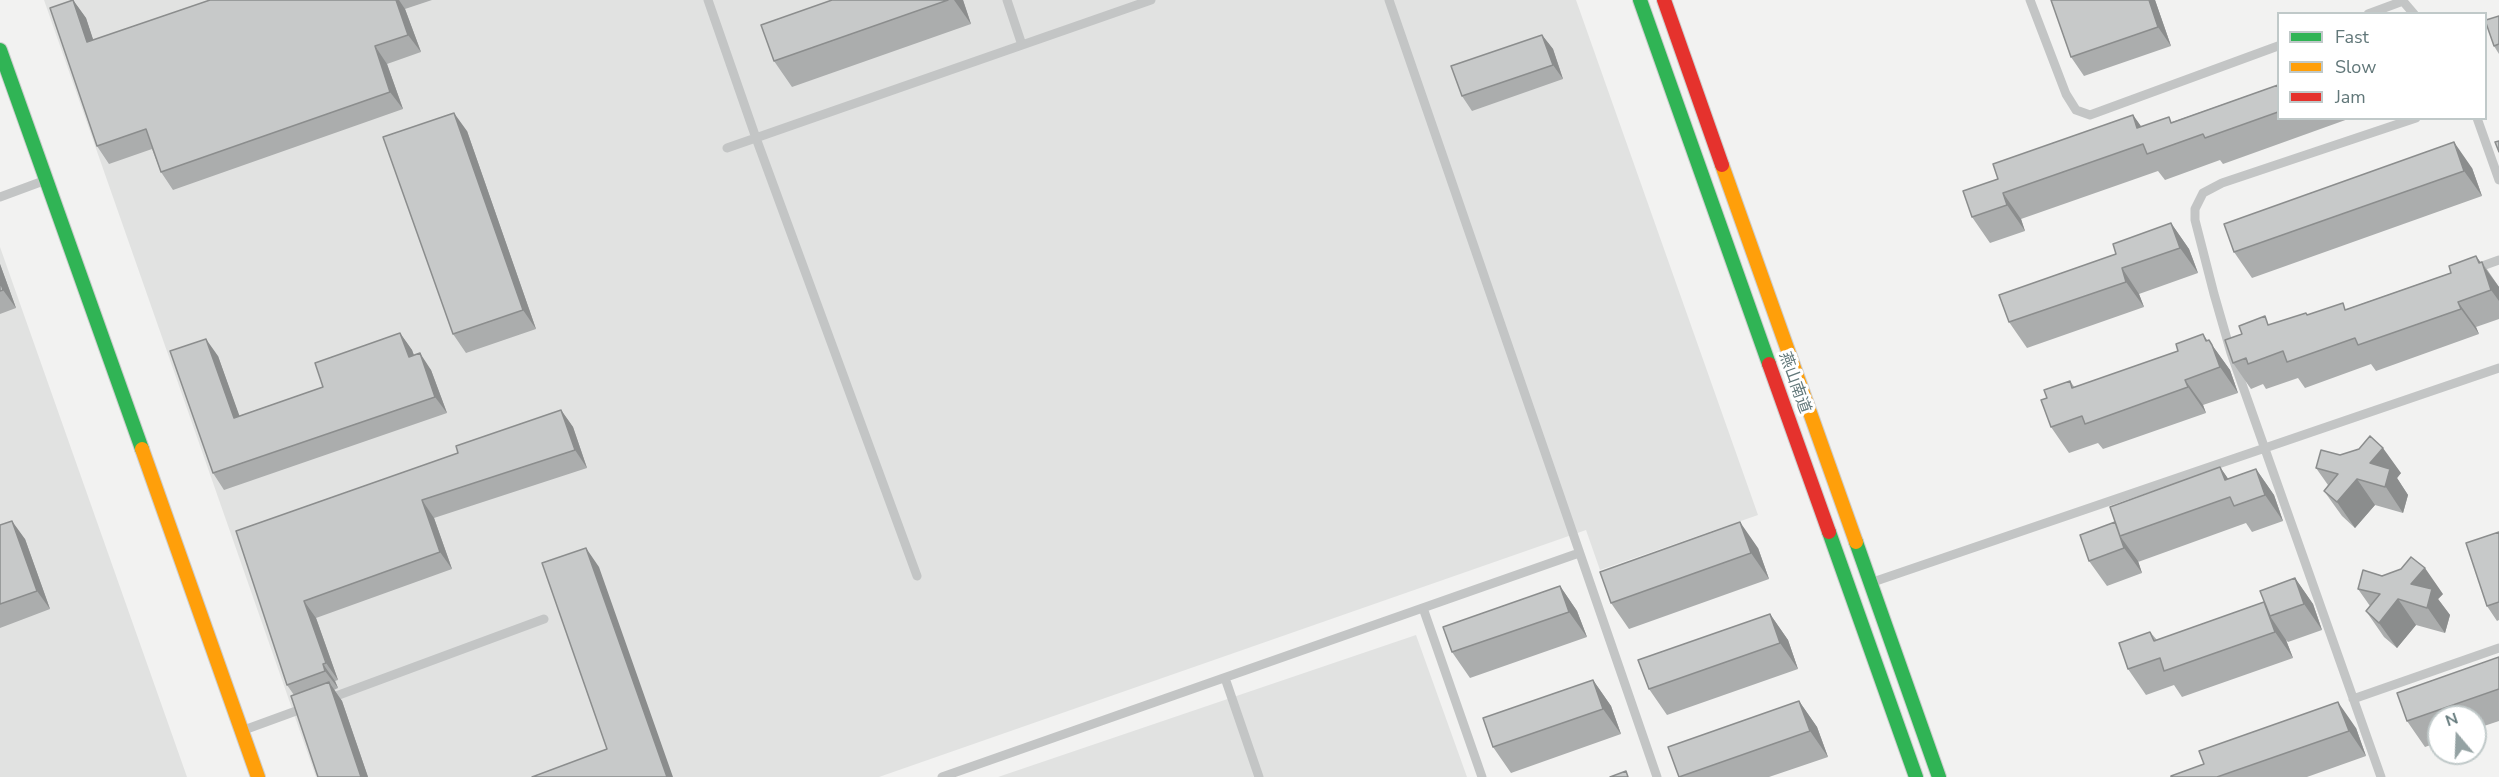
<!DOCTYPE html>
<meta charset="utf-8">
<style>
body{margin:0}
#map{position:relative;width:2499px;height:777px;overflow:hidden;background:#f2f2f1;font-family:"Nunito Sans",sans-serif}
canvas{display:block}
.legend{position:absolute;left:2277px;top:12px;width:210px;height:108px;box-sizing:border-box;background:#fff;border:2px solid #c0c9c9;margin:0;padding:8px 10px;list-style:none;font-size:18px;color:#617779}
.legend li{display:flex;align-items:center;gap:12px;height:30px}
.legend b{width:30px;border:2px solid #c0c9c9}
.north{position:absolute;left:2427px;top:705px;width:60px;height:60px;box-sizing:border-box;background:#fff;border:2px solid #c0c9c9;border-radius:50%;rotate:341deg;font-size:16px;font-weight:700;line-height:24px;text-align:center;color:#617779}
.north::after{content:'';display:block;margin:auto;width:21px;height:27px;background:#94a2a3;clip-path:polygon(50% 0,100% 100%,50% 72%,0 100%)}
</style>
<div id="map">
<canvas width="2499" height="777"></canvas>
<ul class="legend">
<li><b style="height:8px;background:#30b455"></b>Fast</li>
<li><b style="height:8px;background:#ff9f0a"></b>Slow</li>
<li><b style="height:8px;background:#e5322d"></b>Jam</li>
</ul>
<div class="north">N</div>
</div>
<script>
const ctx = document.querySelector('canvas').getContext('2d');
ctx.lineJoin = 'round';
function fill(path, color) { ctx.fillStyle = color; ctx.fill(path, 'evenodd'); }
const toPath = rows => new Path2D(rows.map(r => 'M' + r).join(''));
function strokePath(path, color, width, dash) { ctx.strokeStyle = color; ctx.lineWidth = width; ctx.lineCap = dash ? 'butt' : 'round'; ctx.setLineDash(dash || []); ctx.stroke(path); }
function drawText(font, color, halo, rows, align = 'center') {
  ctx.font = font + ' "Nunito Sans","Noto Sans SC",sans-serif'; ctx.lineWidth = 6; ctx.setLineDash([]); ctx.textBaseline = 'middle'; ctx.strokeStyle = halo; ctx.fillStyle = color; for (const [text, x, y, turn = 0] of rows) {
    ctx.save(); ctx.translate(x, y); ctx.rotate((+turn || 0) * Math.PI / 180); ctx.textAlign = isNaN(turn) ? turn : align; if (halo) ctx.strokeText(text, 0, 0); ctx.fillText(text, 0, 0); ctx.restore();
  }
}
fill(toPath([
 [44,0,1576,0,1758,515,1600,570,1586,530,879,777,316,777],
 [0,247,187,777,0,777],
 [1416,635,1467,777,998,777]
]), '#e1e2e1');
const fast = toPath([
 [1640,0,1769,364],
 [0,50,142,449],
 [1829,532,1916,777],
 [1856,542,1939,777]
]);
const slow = toPath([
 [1722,165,1856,542],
 [142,449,258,777]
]);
const jam = toPath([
 [1664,0,1722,165],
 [1769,364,1829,532]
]);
strokePath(fast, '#cdcece', 16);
strokePath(slow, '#cdcece', 16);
strokePath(jam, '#cdcece', 16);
strokePath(toPath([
 [708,0,756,138,917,576],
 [1007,0,1022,45],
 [1389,0,1657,777],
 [2030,0,2066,94,2076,110,2090,115,2278,46],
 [2402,0,2414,14],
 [2368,14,2403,1],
 [2477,118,2499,180],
 [727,148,1151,0],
 [0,197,46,180],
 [2474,269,2499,260],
 [1873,582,2499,368],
 [1423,608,1482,777],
 [1225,678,1259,777],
 [328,699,544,619],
 [2353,699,2499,648],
 [244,730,307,707],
 [942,777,1579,553],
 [2381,777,2231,353,2214,294,2195,220,2195,209,2203,193,2222,183,2416,118]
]), '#c3c5c5', 9);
strokePath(fast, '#30b455', 14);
strokePath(slow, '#ff9f0a', 14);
strokePath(jam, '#e5322d', 14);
fill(toPath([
 [73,0,86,18,93,40,210,0,432,0,405,9,421,52,387,64,403,109,173,190,161,172,152,149,109,164,97,146],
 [832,0,963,0,971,24,792,87,774,61],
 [2051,0,2155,0,2171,46,2084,76,2071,57],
 [2499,16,2499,54,2494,46],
 [1542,35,1553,49,1563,79,1472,111,1462,96],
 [2278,85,2278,118,2351,118,2223,164,2220,160,2165,180,2158,171,2021,219,2025,231,1990,243,1972,217,1998,179,2133,115,2141,127,2172,122],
 [467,131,536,329,466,353,453,334],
 [2472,168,2482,196,2252,278,2234,252],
 [2171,223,2189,249,2198,273,2139,294,2144,307,2027,348,2009,322,2116,254],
 [2482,262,2499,287,2499,319,2476,327,2479,334,2376,371,2371,364,2305,388,2298,378,2266,389,2263,384,2251,389,2233,363,2242,334,2271,324,2308,315,2347,309],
 [0,264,16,308,0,314],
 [400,333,412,350,414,355,431,370,447,413,224,490,213,473,218,356,239,416,323,387],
 [2208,341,2212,345,2230,370,2238,393,2203,405,2206,413,2103,449,2098,443,2069,453,2051,427,2047,398,2070,381,2075,388],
 [561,410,573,427,587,468,434,518,452,569,316,618,338,680,335,681,338,688,334,690,342,701,368,777,318,777,294,695,287,685,236,531,458,453],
 [2220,467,2228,479,2256,469,2274,495,2283,521,2252,532,2246,523,2138,562,2138,561,2142,573,2107,586,2089,561,2115,522],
 [2316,468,2401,473,2397,478,2408,495,2403,513,2375,505,2355,528,2342,516,2324,491,2328,485],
 [0,525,25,539,50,609,0,628],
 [2499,532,2499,620,2497,621,2487,606],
 [1758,548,1769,579,1629,629,1611,603],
 [2295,578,2313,604,2322,630,2288,642,2286,640,2293,658,2182,697,2174,685,2146,695,2128,669,2150,632,2157,640,2264,602],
 [1560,586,1577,611,1587,637,1470,678,1452,652],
 [2358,589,2443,594,2438,599,2450,615,2445,633,2416,625,2397,648,2384,637,2366,611,2370,606],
 [1770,614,1788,640,1798,669,1667,715,1649,689],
 [2499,657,2499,721,2475,729,2475,717,2439,717,2439,742,2425,747,2407,721],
 [1593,680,1611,706,1621,734,1511,773,1493,747],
 [1799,701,1817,727,1828,757,1769,777,1679,777],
 [2356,728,2366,756,2307,777,2171,777]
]), '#abadad');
fill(toPath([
 [73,0,86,18,100,60,87,42],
 [396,0,399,0,405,9,421,52,408,35],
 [954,0,963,0,971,24],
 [2149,0,2155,0,2171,46,2158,27],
 [1542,35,1553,49,1563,79,1553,65],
 [375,46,387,64,403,109,390,92],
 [454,113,467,131,536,329,523,310],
 [2133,115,2151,140,2137,128],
 [2454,142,2472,168,2482,196,2464,171],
 [2003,193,2021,219,2025,231,2007,205],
 [2171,223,2189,249,2198,273,2180,248],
 [2476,256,2499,287,2499,301,2491,290],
 [0,264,16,308,3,290,0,281],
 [2122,268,2139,294,2144,307,2126,282],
 [2458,302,2476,327,2479,334,2461,309],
 [400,333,412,350,420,373,409,357],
 [2203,334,2213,349,2212,345,2230,370,2238,393,2220,367,2206,341],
 [206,339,218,356,246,434,234,418],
 [420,353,431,370,447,413,435,397],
 [2185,380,2203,405,2206,413,2188,387],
 [561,410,573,427,587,468,575,450],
 [2383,448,2401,473,2397,478,2408,495,2403,513,2370,463],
 [2220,467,2238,493,2225,480],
 [2256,469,2274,495,2283,521,2265,495],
 [2357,479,2375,505,2355,528,2337,502],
 [422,500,434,518,452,569,440,552],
 [12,521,25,539,50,609,37,591],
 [1740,522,1758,548,1769,579,1751,553],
 [2120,536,2138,561,2142,573,2124,548],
 [586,548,599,567,673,777,667,777],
 [2425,568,2443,594,2438,599,2450,615,2445,633,2411,584],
 [2295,578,2313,604,2322,630,2304,604],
 [1560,586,1577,611,1587,637,1569,612],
 [2398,599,2416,625,2397,648,2379,623],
 [304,601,316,618,338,680,326,663],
 [2264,602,2270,616,2286,640,2293,658,2275,632],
 [1770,614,1788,640,1798,669,1780,643],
 [323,664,335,681,338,688,325,671],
 [1593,680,1611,706,1621,734,1603,709],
 [329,682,342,701,368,777,361,777],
 [1799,701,1817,727,1828,757,1810,731],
 [2338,702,2356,728,2366,756,2349,731]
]), '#8b8d8d');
const building = toPath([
 [73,0,87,42,210,0,396,0,408,35,375,46,390,92,161,172,146,129,97,146,50,8,73,0],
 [832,0,948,0,774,61,761,25,832,0],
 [2051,0,2149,0,2158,27,2071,57,2051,0],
 [2499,16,2499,44,2494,46,2486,23,2486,20,2499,16],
 [1542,35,1553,65,1462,96,1451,66,1542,35],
 [2278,85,2278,112,2205,138,2203,134,2147,154,2143,144,2003,193,2007,205,1972,217,1963,191,1998,179,1993,164,2133,115,2137,128,2169,117,2171,123,2278,85],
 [454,113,523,310,453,334,383,137,454,113],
 [2499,141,2499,152,2495,142,2499,141],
 [2454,142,2464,171,2234,252,2224,224,2454,142],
 [2171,223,2180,248,2122,268,2126,282,2009,322,1999,295,2116,254,2113,244,2171,223],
 [2476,256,2479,263,2482,262,2491,290,2458,302,2461,309,2358,345,2355,338,2287,362,2283,351,2248,364,2246,358,2233,363,2225,340,2242,334,2239,326,2265,316,2268,325,2306,313,2307,315,2343,303,2345,310,2451,273,2449,266,2476,256],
 [0,281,3,290,0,291,0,281],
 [400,333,409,357,420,353,435,397,213,473,170,351,206,339,234,418,323,387,315,363,400,333],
 [2203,334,2206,341,2209,340,2212,345,2220,367,2185,380,2188,387,2085,424,2082,416,2051,427,2041,400,2047,398,2044,390,2070,381,2072,388,2178,351,2176,344,2203,334],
 [561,410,575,450,422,500,440,552,304,601,326,663,323,664,325,671,287,685,236,531,458,453,456,446,561,410],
 [2370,436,2383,448,2370,463,2390,469,2385,487,2357,479,2337,502,2324,491,2338,474,2316,468,2321,450,2340,455,2359,449,2370,436],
 [2220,467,2225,480,2256,469,2265,495,2234,506,2230,497,2120,536,2110,507,2220,467],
 [12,521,37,591,0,604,0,525,12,521],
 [1740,522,1751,553,1611,603,1600,572,1740,522],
 [2115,522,2124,548,2089,561,2080,535,2115,522],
 [2499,532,2499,602,2487,606,2466,543,2499,532],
 [586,548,667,777,532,777,607,749,542,563,586,548],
 [2411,557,2425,568,2411,584,2432,589,2427,608,2398,599,2379,623,2366,611,2380,594,2358,589,2363,570,2382,576,2401,569,2411,557],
 [2295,578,2304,604,2270,616,2260,591,2295,578],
 [1560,586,1569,612,1452,652,1443,627,1560,586],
 [2264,602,2275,632,2164,671,2160,658,2128,669,2119,643,2150,632,2154,641,2264,602],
 [1770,614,1780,643,1649,689,1638,660,1770,614],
 [2499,657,2499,689,2407,721,2397,693,2499,657],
 [1593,680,1603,709,1493,747,1483,718,1593,680],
 [329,682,361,777,318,777,291,696,329,682],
 [1799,701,1810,731,1679,777,1668,747,1799,701],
 [2338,702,2349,731,2217,777,2171,777,2171,776,2204,764,2199,751,2338,702],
 [1626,771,1628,777,1610,777,1626,771]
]);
fill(building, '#c7c9c9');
strokePath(building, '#8b8d8d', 1.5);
drawText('16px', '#617779', '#fff', [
 ["燕山南道",1794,383,70]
]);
</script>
